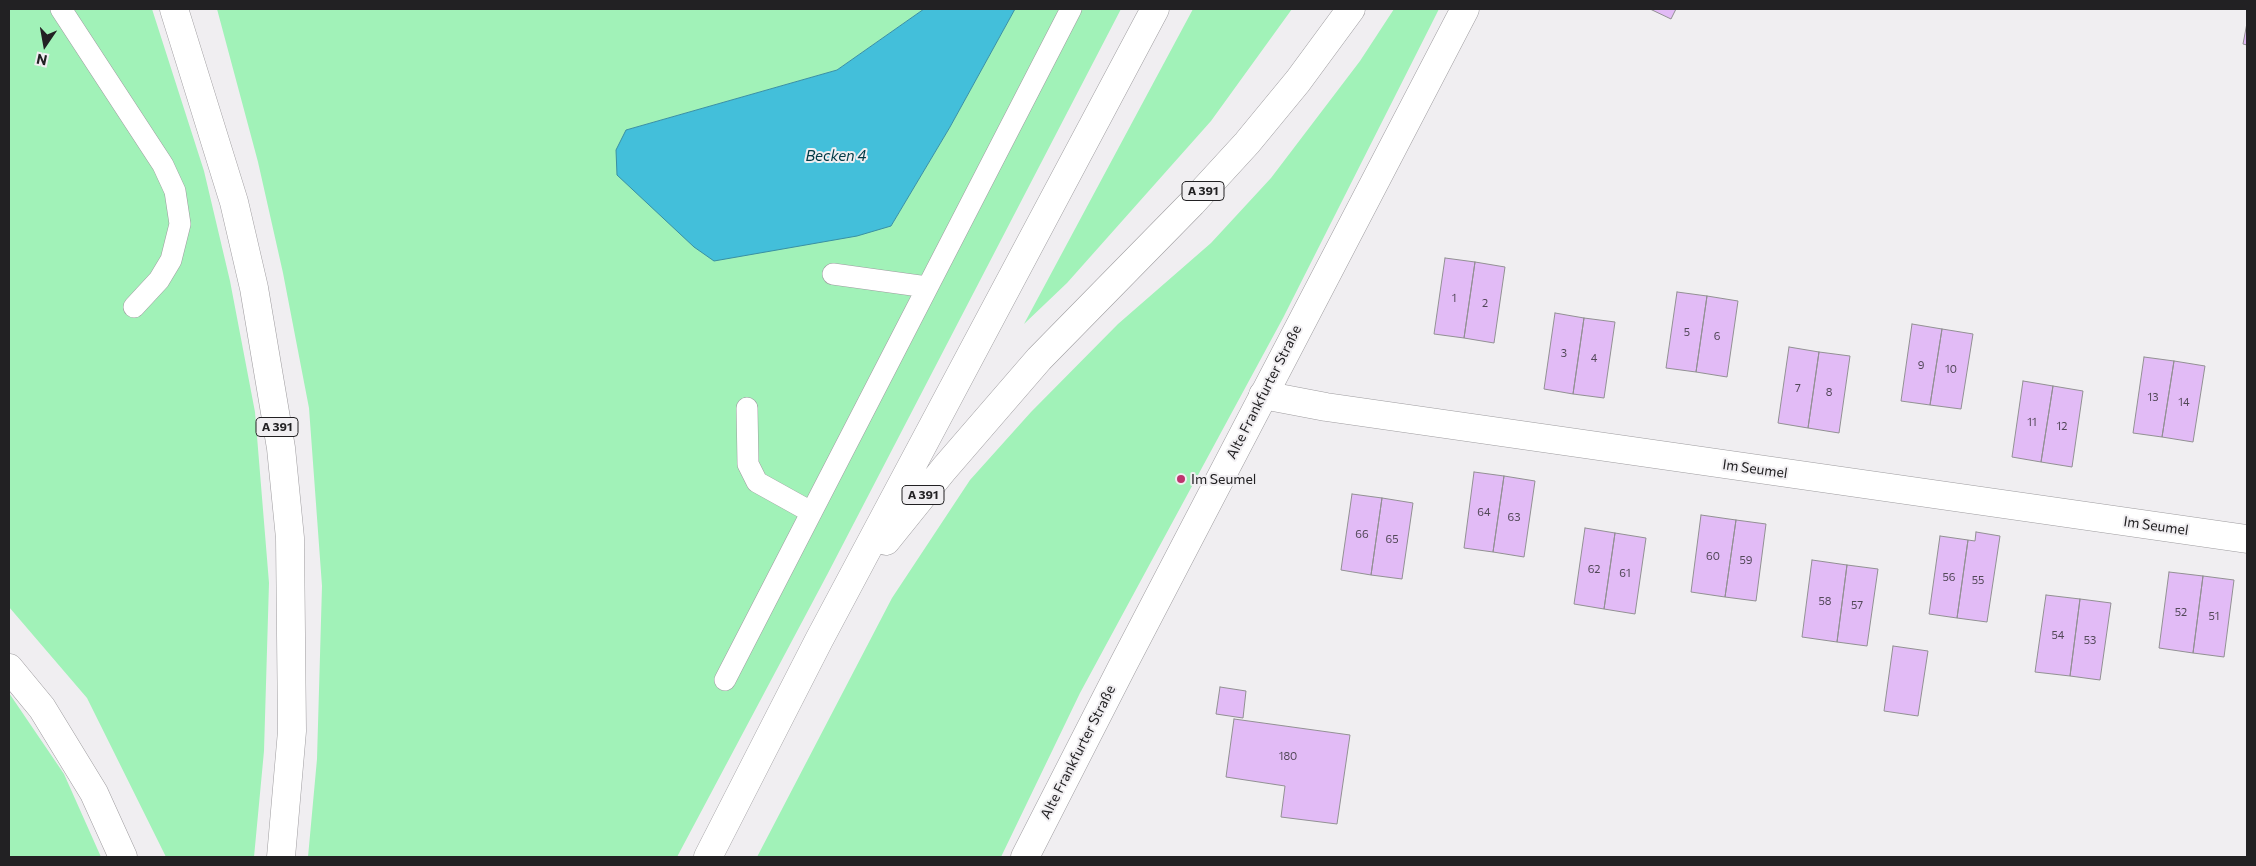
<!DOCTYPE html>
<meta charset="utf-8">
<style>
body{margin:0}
#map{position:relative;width:2256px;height:866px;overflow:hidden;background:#f0eef1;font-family:Commissioner,sans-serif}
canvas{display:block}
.frame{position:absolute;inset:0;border:10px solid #222123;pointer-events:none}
.north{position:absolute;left:20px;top:20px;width:50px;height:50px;-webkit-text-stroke:4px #f0eef1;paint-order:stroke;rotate:192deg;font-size:14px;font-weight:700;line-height:20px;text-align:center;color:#222123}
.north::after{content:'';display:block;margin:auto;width:18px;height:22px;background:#222123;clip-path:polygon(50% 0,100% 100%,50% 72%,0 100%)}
</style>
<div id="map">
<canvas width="2256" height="866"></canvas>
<div class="frame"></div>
<div class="north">N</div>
</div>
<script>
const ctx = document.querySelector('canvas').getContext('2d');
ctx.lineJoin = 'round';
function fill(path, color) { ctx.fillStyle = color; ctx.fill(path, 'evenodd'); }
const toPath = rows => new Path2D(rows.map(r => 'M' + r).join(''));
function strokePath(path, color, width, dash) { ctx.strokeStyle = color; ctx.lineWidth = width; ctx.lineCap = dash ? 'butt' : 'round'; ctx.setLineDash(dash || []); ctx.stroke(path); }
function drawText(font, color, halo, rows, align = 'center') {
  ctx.font = font + ' Commissioner,sans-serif'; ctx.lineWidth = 4; ctx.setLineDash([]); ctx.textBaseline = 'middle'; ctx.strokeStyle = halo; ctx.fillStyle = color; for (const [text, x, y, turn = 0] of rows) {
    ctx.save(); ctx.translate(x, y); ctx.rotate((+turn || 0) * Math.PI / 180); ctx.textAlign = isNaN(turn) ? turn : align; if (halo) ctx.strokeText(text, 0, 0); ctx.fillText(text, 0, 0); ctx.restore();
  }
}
fill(toPath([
 [9,9,152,9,204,171,230,281,255,412,269,583,264,751,254,857,166,857,87,698,9,607],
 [217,9,924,9,837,70,626,130,891,226,950,127,1015,9,1121,9,827,575,677,857,308,857,317,759,322,586,309,408,283,273,258,162],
 [1193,9,1292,9,1211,121,1067,283,1024,324],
 [1394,9,1439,9,1283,318,1080,693,1001,857,757,857,892,598,970,480,1031,412,1118,324,1211,243,1271,178,1360,61],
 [9,693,64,774,101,857,9,857]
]), '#a1f2b8');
const water = toPath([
 [924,9,1015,9,950,127,891,226,857,236,714,261,694,247,617,175,616,150,626,130,837,70,924,9]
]);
fill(water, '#43bfda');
strokePath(water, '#3990a3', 1);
const building = toPath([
 [1650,9,1676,9,1671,19,1650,9],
 [2247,23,2247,45,2243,44,2247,23],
 [1445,258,1475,262,1464,338,1434,334,1445,258],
 [1475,262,1505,267,1494,343,1464,338,1475,262],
 [1677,292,1707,296,1696,372,1666,368,1677,292],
 [1707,296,1738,301,1727,377,1696,372,1707,296],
 [1555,313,1584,318,1573,394,1544,389,1555,313],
 [1584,318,1615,322,1604,398,1573,394,1584,318],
 [1912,324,1942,329,1930,405,1901,401,1912,324],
 [1942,329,1973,334,1961,409,1930,405,1942,329],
 [1789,347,1819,352,1808,428,1778,423,1789,347],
 [1819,352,1850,356,1839,433,1808,428,1819,352],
 [2144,357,2174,361,2162,437,2133,433,2144,357],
 [2174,361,2205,366,2193,442,2162,437,2174,361],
 [2023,381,2053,386,2041,462,2012,457,2023,381],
 [2053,386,2083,391,2072,467,2041,462,2053,386],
 [1474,472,1504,476,1493,552,1464,548,1474,472],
 [1504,476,1535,481,1524,557,1493,552,1504,476],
 [1352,494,1382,498,1371,575,1341,570,1352,494],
 [1382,498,1413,503,1402,579,1371,575,1382,498],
 [1701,515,1736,520,1725,597,1691,592,1701,515],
 [1736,520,1766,524,1756,601,1725,597,1736,520],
 [1585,528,1615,533,1604,609,1574,604,1585,528],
 [1976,532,2000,536,1987,622,1957,618,1968,540,1975,541,1976,532],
 [1615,533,1646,538,1635,614,1604,609,1615,533],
 [1940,536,1968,540,1957,618,1929,614,1940,536],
 [1812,560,1847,565,1837,642,1802,637,1812,560],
 [1847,565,1878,569,1867,646,1837,642,1847,565],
 [2169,572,2203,576,2193,653,2159,648,2169,572],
 [2203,576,2234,580,2224,657,2193,653,2203,576],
 [2046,595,2080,599,2070,676,2035,672,2046,595],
 [2080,599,2111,603,2100,680,2070,676,2080,599],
 [1893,646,1928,651,1918,716,1884,711,1893,646],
 [1220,687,1246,691,1243,718,1216,714,1220,687],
 [1234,719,1350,735,1337,824,1281,817,1285,786,1226,777,1234,719]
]);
fill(building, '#e2bbf6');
strokePath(building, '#929093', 1);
const service = toPath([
 [61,9,163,165,175,191,180,224,171,260,159,280,134,307],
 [833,274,927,287],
 [747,408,748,464,757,482,811,512],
 [725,680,1071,9]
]);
const minor = toPath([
 [1263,395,1326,407,2247,539]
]);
const tertiary = toPath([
 [1025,857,1123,665,1465,9]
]);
const motorway = toPath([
 [174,9,234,202,254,288,281,448,290,538,292,731,281,857],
 [886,541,944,469,1039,359,1192,203,1247,143,1298,81,1351,9],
 [9,668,42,708,94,793,123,857],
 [708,857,819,640,1155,9]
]);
strokePath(service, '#9e9c9f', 22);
strokePath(minor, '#9e9c9f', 29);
strokePath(tertiary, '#9e9c9f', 29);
strokePath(motorway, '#9e9c9f', 29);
strokePath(service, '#fff', 21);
strokePath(minor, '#fff', 28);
strokePath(tertiary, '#fff', 28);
strokePath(motorway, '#fff', 28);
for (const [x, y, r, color] of [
 [1181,479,5,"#be346d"]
]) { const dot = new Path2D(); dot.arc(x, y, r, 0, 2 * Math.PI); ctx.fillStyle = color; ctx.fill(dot); strokePath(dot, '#f0eef1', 2); }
drawText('11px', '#524858', null, [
 ["1",1454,298],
 ["2",1485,303],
 ["5",1687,332],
 ["6",1717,336],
 ["3",1564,353],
 ["4",1594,358],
 ["9",1921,365],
 ["10",1951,369],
 ["7",1798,388],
 ["8",1829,392],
 ["13",2153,397],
 ["14",2184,402],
 ["11",2032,422],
 ["12",2062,426],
 ["64",1484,512],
 ["63",1514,517],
 ["66",1362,534],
 ["65",1392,539],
 ["60",1713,556],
 ["59",1746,560],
 ["62",1594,569],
 ["61",1625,573],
 ["56",1949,577],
 ["55",1978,580],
 ["58",1825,601],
 ["57",1857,605],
 ["52",2181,612],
 ["51",2214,616],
 ["54",2058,635],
 ["53",2090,640],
 ["180",1288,756]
]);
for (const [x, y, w] of [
 [1203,191,42],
 [277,427,42],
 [923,495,42]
]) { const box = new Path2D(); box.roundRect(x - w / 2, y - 9.5, w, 19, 4); ctx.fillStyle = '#f0eef1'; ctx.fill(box); strokePath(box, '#222123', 1); }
drawText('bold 12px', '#222123', null, [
 ["A 391",1203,191],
 ["A 391",277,427],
 ["A 391",923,495]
]);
drawText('14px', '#222123', '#f0eef1', [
 ["Alte Frankfurter Straße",1264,392,-63],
 ["Im Seumel",1755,469,8],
 ["Im Seumel",2156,526,8],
 ["Alte Frankfurter Straße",1078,752,-63]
]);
drawText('14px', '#222123', '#f0eef1', [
 ["Im Seumel",1191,479]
], 'left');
drawText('italic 15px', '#003a46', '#f0eef1', [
 ["Becken 4",836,156]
]);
</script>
